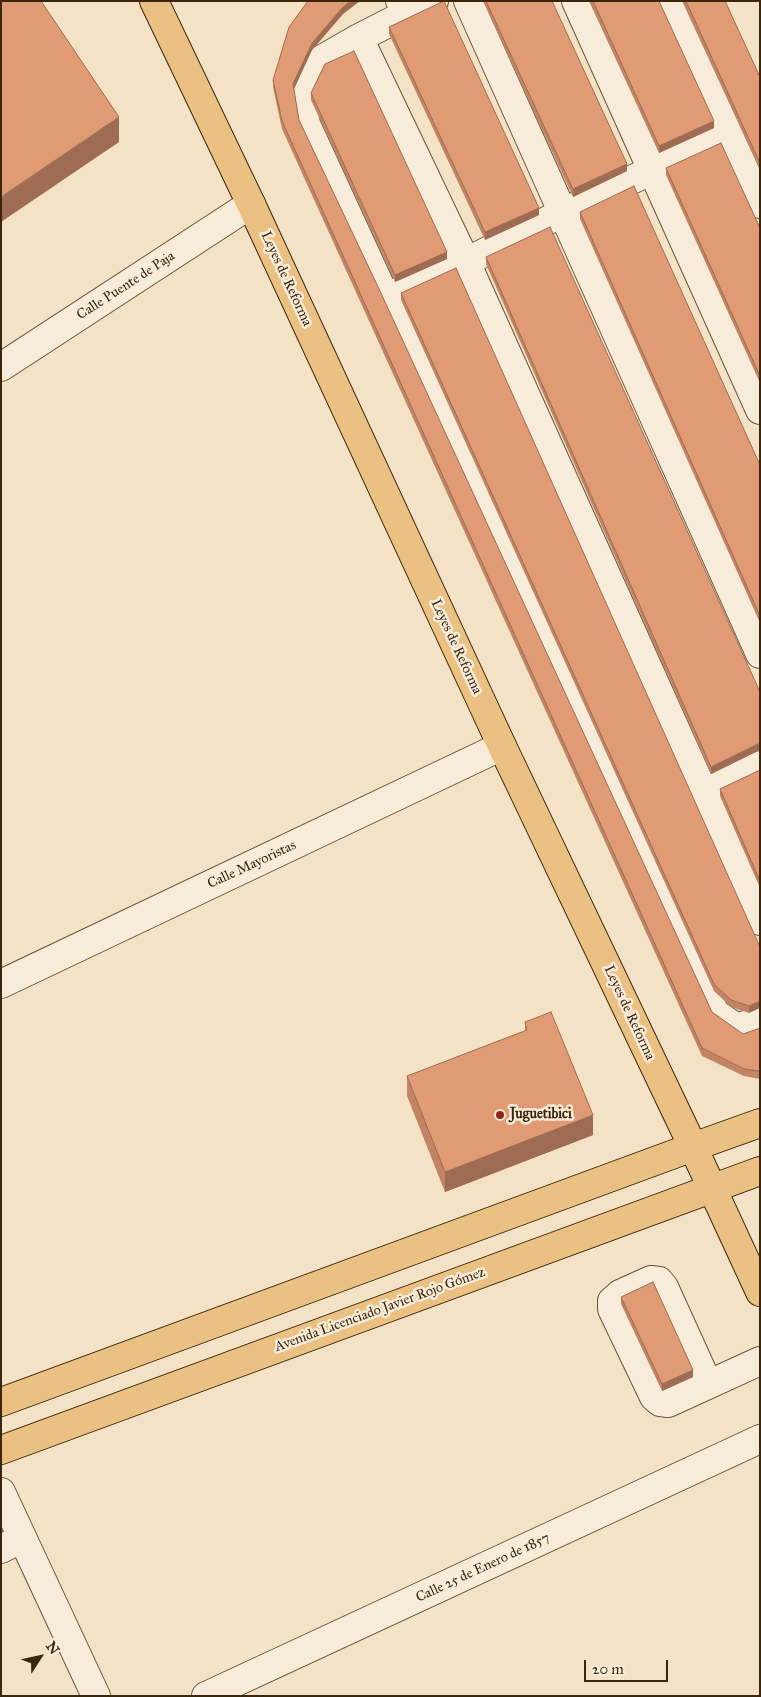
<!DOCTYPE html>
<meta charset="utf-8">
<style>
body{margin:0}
#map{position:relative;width:761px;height:1697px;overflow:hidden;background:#f3e2c5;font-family:"IM FELL Great Primer",serif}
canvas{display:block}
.frame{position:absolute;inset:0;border:2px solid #3b250b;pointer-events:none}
.north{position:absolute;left:15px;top:1632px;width:50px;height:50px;-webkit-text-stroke:4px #f7ecd9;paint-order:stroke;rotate:55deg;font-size:14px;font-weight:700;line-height:20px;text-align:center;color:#3b250b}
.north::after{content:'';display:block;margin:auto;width:18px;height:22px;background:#3b250b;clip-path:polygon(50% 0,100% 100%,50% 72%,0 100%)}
.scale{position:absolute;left:584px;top:1660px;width:84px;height:22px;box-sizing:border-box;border:2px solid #3b250b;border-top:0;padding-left:6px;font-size:15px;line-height:18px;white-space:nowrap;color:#3b250b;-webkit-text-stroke:4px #f7ecd9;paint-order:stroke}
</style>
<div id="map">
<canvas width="761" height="1697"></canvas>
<div class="frame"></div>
<div class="north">N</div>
<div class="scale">20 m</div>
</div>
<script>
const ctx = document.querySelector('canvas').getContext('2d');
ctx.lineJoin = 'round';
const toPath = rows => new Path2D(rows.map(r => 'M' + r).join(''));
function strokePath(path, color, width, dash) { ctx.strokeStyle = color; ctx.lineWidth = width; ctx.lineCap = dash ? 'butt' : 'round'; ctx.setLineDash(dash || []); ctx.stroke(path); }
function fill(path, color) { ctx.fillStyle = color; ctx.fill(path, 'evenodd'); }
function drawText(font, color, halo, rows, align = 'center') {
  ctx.font = font + ' "IM FELL Great Primer",serif'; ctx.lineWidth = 5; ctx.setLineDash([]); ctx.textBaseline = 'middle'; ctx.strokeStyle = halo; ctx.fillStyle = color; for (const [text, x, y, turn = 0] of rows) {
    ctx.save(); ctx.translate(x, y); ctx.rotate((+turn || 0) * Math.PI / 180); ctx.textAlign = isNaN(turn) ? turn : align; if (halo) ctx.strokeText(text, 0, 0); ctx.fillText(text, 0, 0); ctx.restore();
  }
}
const minor = toPath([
 [400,1,406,14,359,38,466,262,704,793],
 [468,1,760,654],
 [576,1,760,410],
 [668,1,760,204],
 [406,14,434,1],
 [359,38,312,65,301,93,306,124,705,994,716,1014,737,1028,760,1020],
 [386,297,466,262,562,213,728,134],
 [1,367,251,204],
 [760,765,704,793,760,921],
 [1,984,502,746],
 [708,1384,664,1287,659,1281,651,1280,620,1294,612,1301,612,1309,654,1397,660,1402,668,1403,760,1361],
 [1,1492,96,1696],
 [1,1549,22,1538],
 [206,1696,760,1439]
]);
const major = toPath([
 [154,1,251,204,502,746,693,1147,760,1292],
 [1,1402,693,1147,760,1123],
 [1,1450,760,1171]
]);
strokePath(minor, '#69543a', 30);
strokePath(major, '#3b250b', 30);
strokePath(minor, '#f7ecd9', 28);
strokePath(major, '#eac182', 28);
fill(toPath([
 [483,1,552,1,627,171,573,197],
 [589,1,659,1,714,128,659,153],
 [682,1,725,1,760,77,760,170],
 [343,14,312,50,294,89,299,120,712,1012,743,1034,760,1028,760,1079,744,1076,702,1056,282,129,273,87,273,80],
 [389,27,539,215,485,240,389,34],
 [311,93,447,259,395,282,311,100],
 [666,168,760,228,760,383,666,175],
 [580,212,760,465,760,623,580,219],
 [486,257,760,750,711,774,486,264],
 [401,293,760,947,749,1013,731,1007,714,991,401,300],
 [760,770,760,888,720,796,720,789],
 [525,1022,593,1135,445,1192,407,1096,407,1076,525,1031],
 [621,1297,693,1377,662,1391,621,1304]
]), '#c18565');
fill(toPath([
 [351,1,360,1,343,14,312,50,293,91,293,84,312,43,343,7],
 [119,117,119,142,1,222,1,197],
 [714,121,714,128,659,153,659,146],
 [627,164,627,171,573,197,573,189],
 [539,208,539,215,485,240,485,232],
 [447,252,447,259,395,282,395,275],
 [760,743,760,750,711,774,711,767],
 [760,1001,760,1008,749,1013,749,1006],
 [593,1115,593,1135,445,1192,445,1172],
 [693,1370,693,1377,662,1391,662,1384]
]), '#9d6c52');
const building = toPath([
 [1,1,41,1,119,117,1,197,1,1],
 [308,1,351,1,343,7,312,43,293,84,299,120,380,291,712,1012,743,1034,760,1028,760,1071,744,1069,702,1048,282,121,273,80,289,27,308,1],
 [444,1,539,208,485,232,389,27,444,1],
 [486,1,552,1,627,164,573,189,486,1],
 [593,1,659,1,714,121,659,146,593,1],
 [686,1,725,1,760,77,760,163,686,1],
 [354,51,447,252,395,275,311,93,325,64,354,51],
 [721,143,760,228,760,376,666,168,721,143],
 [634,186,760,465,760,616,580,212,634,186],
 [550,227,760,692,760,743,711,767,486,257,550,227],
 [456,268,760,947,760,1001,749,1006,731,1000,714,984,401,293,456,268],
 [760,770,760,881,720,789,760,770],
 [551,1012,593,1115,445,1172,407,1076,527,1030,525,1022,551,1012],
 [653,1282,693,1370,662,1384,621,1297,653,1282]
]);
fill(building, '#e09b75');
strokePath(building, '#9d6c52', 1);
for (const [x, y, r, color] of [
 [500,1115,5,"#8f2418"]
]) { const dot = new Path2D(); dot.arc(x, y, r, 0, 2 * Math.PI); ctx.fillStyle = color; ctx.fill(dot); strokePath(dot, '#f7ecd9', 2); }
drawText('14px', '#3b250b', '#f7ecd9', [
 ["Leyes de Reforma",286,279,65],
 ["Calle Puente de Paja",126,286,-33],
 ["Leyes de Reforma",456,647,65],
 ["Calle Mayoristas",252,865,-25],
 ["Leyes de Reforma",629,1013,65],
 ["Avenida Licenciado Javier Rojo Gómez",380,1310,-20],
 ["Calle 25 de Enero de 1857",483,1568,-25]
]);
drawText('bold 14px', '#3b250b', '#f7ecd9', [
 ["Juguetibici",510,1115]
], 'left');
</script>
